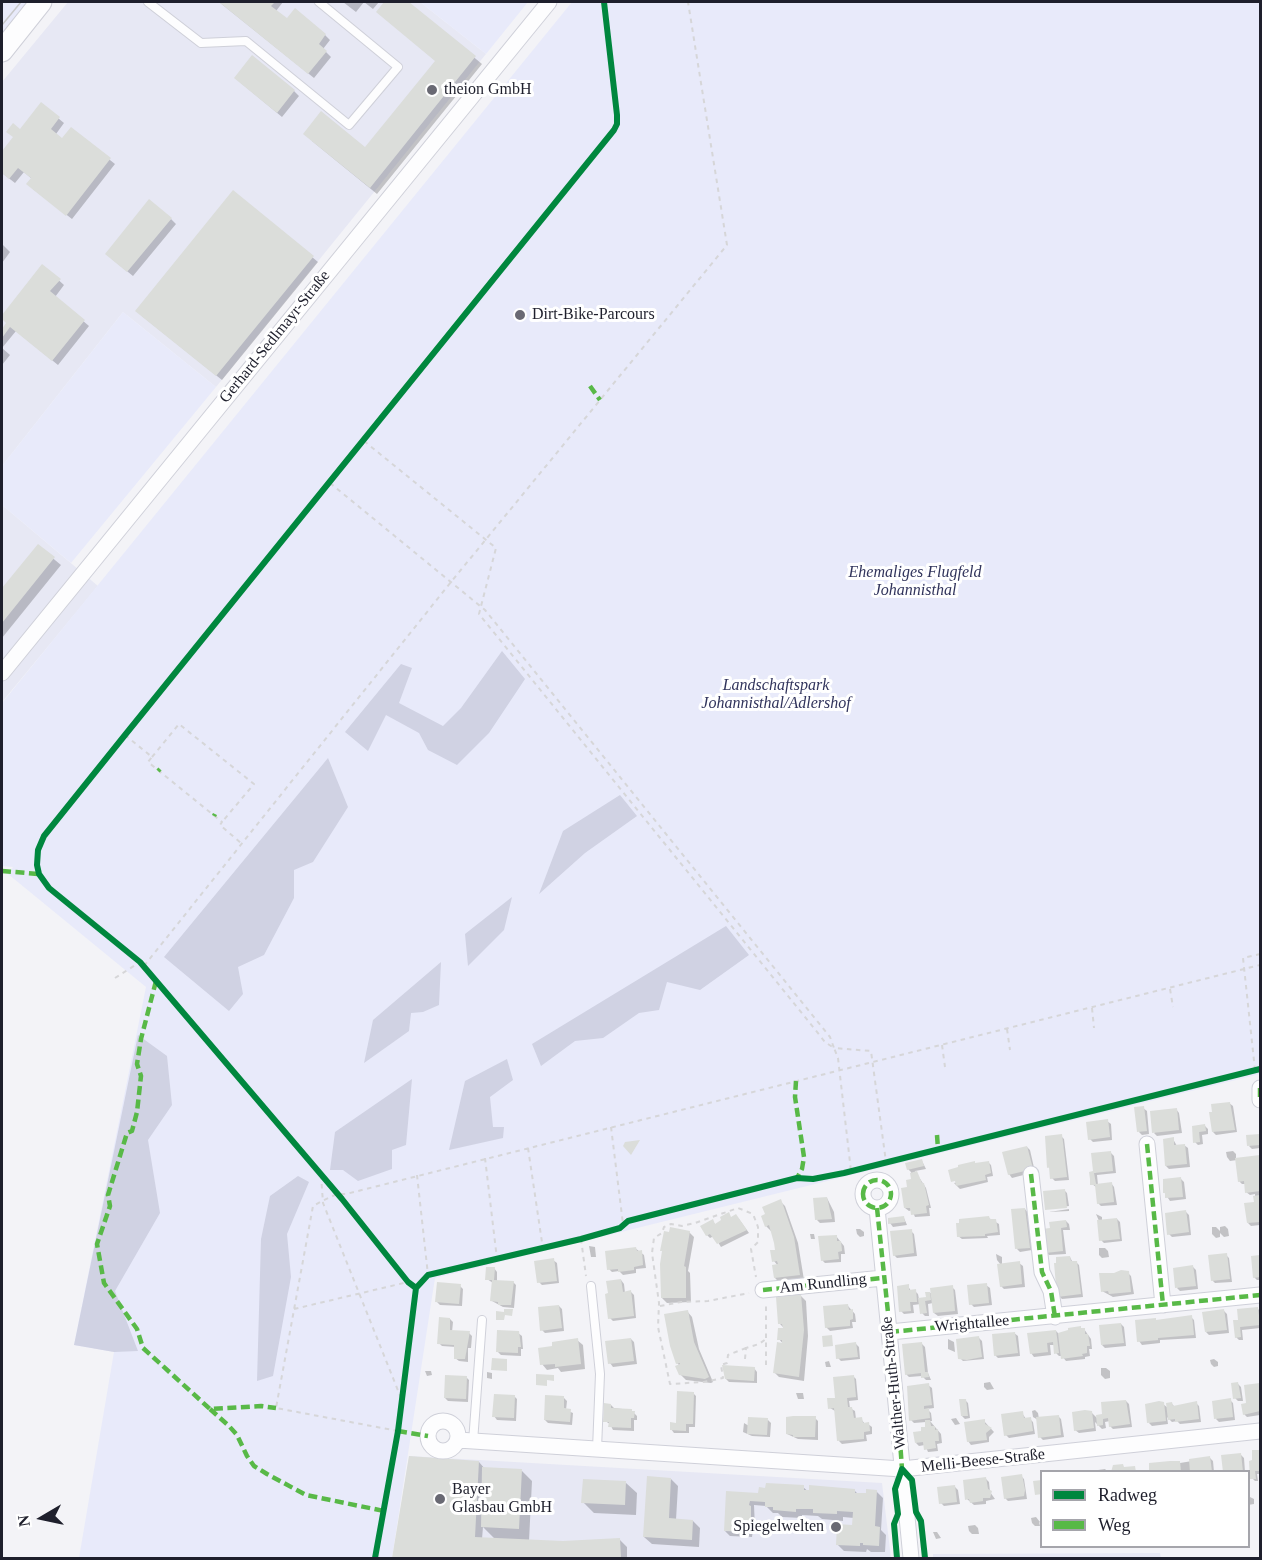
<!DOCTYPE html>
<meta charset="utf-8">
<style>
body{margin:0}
#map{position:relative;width:1262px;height:1560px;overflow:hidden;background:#f3f3f7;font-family:Georgia,serif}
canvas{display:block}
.frame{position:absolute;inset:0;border:3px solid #1e1f2c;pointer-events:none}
.legend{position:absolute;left:1040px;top:1470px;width:210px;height:78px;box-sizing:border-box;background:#fff;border:2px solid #a5a5ab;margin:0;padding:8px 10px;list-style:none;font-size:18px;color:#1e1f2c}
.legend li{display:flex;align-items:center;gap:12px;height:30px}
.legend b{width:30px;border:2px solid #a5a5ab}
.north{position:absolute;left:12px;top:1488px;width:60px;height:60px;-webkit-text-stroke:4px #fff;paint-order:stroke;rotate:261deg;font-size:16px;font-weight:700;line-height:24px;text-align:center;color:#1e1f2c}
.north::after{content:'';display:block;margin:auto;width:21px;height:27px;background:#1e1f2c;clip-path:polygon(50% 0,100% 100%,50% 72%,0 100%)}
</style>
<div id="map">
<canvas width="1262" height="1560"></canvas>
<div class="frame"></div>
<ul class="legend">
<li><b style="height:8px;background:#00873e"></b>Radweg</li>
<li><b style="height:8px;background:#58b947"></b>Weg</li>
</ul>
<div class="north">N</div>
</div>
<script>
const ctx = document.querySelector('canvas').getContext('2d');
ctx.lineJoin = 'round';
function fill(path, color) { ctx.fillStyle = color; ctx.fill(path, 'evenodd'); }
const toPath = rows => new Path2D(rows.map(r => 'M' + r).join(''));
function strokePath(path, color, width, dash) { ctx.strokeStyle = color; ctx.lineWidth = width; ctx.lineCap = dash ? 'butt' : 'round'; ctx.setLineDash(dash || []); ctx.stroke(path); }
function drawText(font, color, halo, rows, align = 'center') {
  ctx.font = font + ' Georgia,serif'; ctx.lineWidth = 6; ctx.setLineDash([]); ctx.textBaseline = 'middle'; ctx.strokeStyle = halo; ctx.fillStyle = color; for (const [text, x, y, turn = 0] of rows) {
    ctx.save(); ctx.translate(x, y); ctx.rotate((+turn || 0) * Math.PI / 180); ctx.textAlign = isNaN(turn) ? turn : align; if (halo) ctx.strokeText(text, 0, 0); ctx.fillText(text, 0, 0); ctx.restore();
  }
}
fill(toPath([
 [68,2,420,2,486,54,216,387,123,312,2,466,2,82],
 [2,505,98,586,2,702],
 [409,1456,882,1483,891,1558,393,1558],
 [1160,1553,1161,1558,933,1558,933,1554]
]), '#e7e8f4');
fill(toPath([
 [2,2,33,2,2,40],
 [420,2,528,2,486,54],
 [572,2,1260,2,1260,1074,435,1278,392,1558,79,1558,114,1352,74,1345,146,987,8,874,13,867,2,866,2,703],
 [528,231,395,399,314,496],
 [123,312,216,387,71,563,2,505,2,466]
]), '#e8eafa');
fill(toPath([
 [502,651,525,679,489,733,457,765,428,750,419,733,386,715,368,751,345,732,401,664,412,668,399,703,443,726,461,708],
 [328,758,348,807,313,862,294,870,294,898,264,955,238,967,243,994,229,1011,164,957],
 [620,795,637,816,585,853,539,894,563,831],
 [512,897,504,930,468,966,465,934],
 [726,926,749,955,700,990,667,982,659,1010,639,1013,603,1038,575,1041,541,1066,532,1044],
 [441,962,439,1005,423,1012,411,1013,409,1031,364,1063,373,1020],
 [138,1035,167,1056,172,1105,148,1140,160,1213,115,1291,138,1351,114,1352,74,1345],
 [507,1059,513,1080,490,1097,493,1127,504,1127,503,1138,449,1150,465,1081],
 [412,1079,406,1145,392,1150,392,1169,358,1181,343,1170,330,1170,335,1132],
 [298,1176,309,1182,287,1234,291,1277,273,1376,257,1381,261,1239,270,1196]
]), '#d0d2e3');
fill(toPath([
 [219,2,283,2,276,11,287,20,325,35,330,40,323,49,331,57,314,78],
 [343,2,379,2,373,9,364,2,356,12],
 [386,2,407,2,482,64,377,194,312,141,365,149,436,61,378,12],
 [241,83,294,91,299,96,282,117],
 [41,104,64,123,56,134,63,140,71,129,115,164,72,219,33,189,32,179,24,172,15,183,2,173,2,154],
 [234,192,318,262,222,380,142,316],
 [171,219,176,224,133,276,112,259],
 [2,244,10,252,2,263],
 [43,266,64,285,55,297,89,326,58,365,16,331,2,348,10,355,2,365,2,332,8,324,2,317],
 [38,546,61,565,2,638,2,591],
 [1229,1103,1233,1106,1237,1132,1216,1135,1213,1132],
 [1143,1108,1147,1111,1149,1134,1142,1135,1139,1132],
 [1176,1109,1179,1113,1182,1133,1157,1136,1154,1133],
 [1107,1121,1111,1124,1112,1140,1093,1142,1090,1139],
 [1205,1126,1208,1129,1208,1134,1202,1135,1203,1144,1198,1145,1195,1142,1193,1127],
 [1260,1135,1260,1148,1252,1149,1249,1146],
 [1061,1136,1064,1139,1069,1180,1055,1181,1052,1178,1051,1169,1048,1167],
 [1173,1139,1177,1146,1184,1145,1188,1148,1190,1167,1169,1169,1166,1166],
 [1027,1147,1030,1150,1035,1172,1012,1178,1009,1174],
 [1233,1151,1236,1154,1236,1159,1260,1157,1260,1225,1251,1226,1248,1223,1255,1203,1255,1194,1250,1195,1246,1192,1246,1184,1242,1184,1239,1181,1237,1160,1230,1161,1227,1157,1226,1152],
 [1111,1153,1114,1156,1116,1173,1097,1175,1098,1185,1111,1183,1114,1187,1117,1205,1101,1206,1098,1203,1096,1187,1092,1184,1091,1173,1095,1173],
 [922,1161,926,1169,915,1171,926,1188,931,1208,929,1208,930,1216,915,1217,912,1210,909,1211,905,1208,909,1188,913,1180,911,1172,908,1169],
 [988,1162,991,1165,993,1176,987,1177,988,1182,960,1189,954,1183,963,1181],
 [1181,1179,1184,1182,1186,1199,1170,1201,1164,1192],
 [1064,1190,1067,1193,1069,1206,1047,1209,1047,1210,1045,1192],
 [827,1198,834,1212,835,1222,820,1223,817,1220],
 [780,1201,785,1206,798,1243,804,1280,780,1283,775,1278,778,1266,774,1261,777,1251,772,1232,766,1226],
 [1025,1209,1028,1213,1032,1250,1020,1252,1017,1249],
 [1069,1209,1069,1211,1049,1212],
 [1186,1212,1189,1215,1191,1235,1172,1237,1169,1234],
 [1096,1214,1102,1217,1102,1221,1117,1219,1120,1222,1122,1241,1104,1243,1101,1240,1099,1221],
 [732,1218,739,1219,749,1233,721,1247,714,1236,710,1238,707,1235,712,1221,716,1225],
 [904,1218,907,1225,893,1227,890,1223],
 [989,1218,999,1224,1000,1235,987,1236,988,1238,962,1239,958,1236],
 [1066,1221,1069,1224,1070,1230,1063,1230,1066,1254,1049,1255,1046,1252,1052,1229],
 [1225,1226,1228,1229,1229,1236,1224,1237,1220,1233,1220,1237,1216,1238,1212,1234,1212,1227,1216,1227,1220,1231,1220,1227],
 [856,1229,860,1229,864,1232,864,1236,860,1237,857,1234],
 [911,1231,914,1234,917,1256,897,1258,894,1255],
 [689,1232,694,1237,688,1271,690,1273,691,1302,667,1303,662,1298],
 [810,1234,814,1234,815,1239,811,1239],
 [836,1236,844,1246,845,1254,841,1254,841,1262,825,1263,822,1260],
 [589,1246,595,1247,596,1257,591,1257],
 [635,1248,644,1255,646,1268,636,1269,636,1273,623,1275,619,1271,612,1272,609,1269],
 [1099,1248,1105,1248,1108,1251,1109,1257,1102,1258,1099,1255],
 [996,1254,1002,1257,1002,1265,1019,1263,1023,1266,1025,1287,1004,1289,1001,1286,1001,1265,997,1260],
 [1226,1255,1229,1258,1232,1282,1215,1283,1212,1280],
 [1260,1256,1260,1280,1257,1280,1254,1277,1252,1257],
 [1070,1257,1073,1263,1076,1262,1079,1265,1083,1297,1062,1299,1059,1296],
 [553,1260,557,1263,559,1283,542,1285,539,1282],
 [1193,1267,1196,1270,1198,1289,1180,1291,1177,1288],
 [494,1268,497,1272,497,1281,513,1282,516,1285,514,1308,503,1307,492,1301,493,1283,487,1279],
 [1128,1273,1131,1276,1134,1294,1113,1297,1102,1291],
 [621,1280,624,1284,625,1293,631,1292,634,1295,636,1318,613,1321,610,1318,609,1295],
 [986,1285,990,1288,992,1305,974,1307,971,1304],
 [460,1286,463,1289,462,1306,440,1305,437,1302],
 [908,1286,911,1291,915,1291,918,1294,919,1299,927,1298,927,1294,952,1287,955,1290,958,1314,938,1316,934,1313,933,1303,928,1304,929,1316,925,1316,922,1313,921,1304,913,1305,914,1313,904,1314,901,1311],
 [801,1296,806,1301,808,1336,804,1381,779,1377,774,1372,784,1345,779,1339,785,1329,780,1324],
 [559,1306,562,1309,564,1331,545,1333,542,1330],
 [848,1306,855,1314,856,1322,852,1322,853,1328,830,1331,826,1327],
 [1257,1308,1260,1311,1260,1328,1242,1330,1243,1340,1239,1340,1236,1337,1240,1321],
 [687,1311,692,1317,699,1349,713,1382,711,1383,686,1380,681,1375,680,1366,677,1363],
 [1224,1311,1227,1314,1229,1333,1209,1335,1206,1332],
 [1191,1317,1194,1320,1196,1338,1160,1340,1160,1343,1142,1345,1139,1341,1157,1322],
 [450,1319,453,1322,452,1332,469,1333,472,1336,471,1348,468,1348,468,1362,459,1361,455,1358,456,1347,442,1346,439,1343],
 [1121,1324,1124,1327,1126,1346,1105,1348,1102,1345],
 [1084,1329,1091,1339,1092,1349,1089,1349,1090,1356,1085,1357,1085,1359,1066,1361,1062,1356,1059,1356,1056,1353,1055,1345,1050,1345,1051,1355,1034,1357,1031,1353,1056,1331,1059,1334],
 [518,1333,522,1336,523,1349,521,1349,521,1356,501,1355,498,1352],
 [1014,1333,1018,1336,1020,1356,998,1358,995,1355],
 [979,1338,982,1341,984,1359,963,1361,960,1358],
 [631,1339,634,1342,637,1364,613,1367,610,1363],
 [948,1339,954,1342,955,1352,948,1349],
 [577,1340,583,1345,585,1369,561,1372,558,1368,547,1370,542,1364],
 [856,1344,859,1347,860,1359,841,1361,838,1358],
 [922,1344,925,1347,928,1373,931,1380,926,1380,922,1376,909,1377,906,1374],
 [1214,1359,1218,1362,1218,1366,1214,1367,1211,1364,1210,1360],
 [829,1361,831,1367,826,1367,825,1362],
 [754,1368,757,1372,757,1383,729,1382,726,1379],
 [1101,1368,1106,1368,1110,1371,1110,1378,1105,1379,1101,1375],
 [425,1371,431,1371,432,1375,427,1376],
 [487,1372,492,1373,492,1379,487,1378],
 [853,1376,856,1379,858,1400,849,1401,850,1408,855,1411,856,1419,861,1419,865,1424,868,1424,872,1427,872,1434,866,1435,867,1441,842,1444,839,1441,835,1411,830,1408],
 [466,1377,469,1380,468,1402,448,1401,445,1398],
 [990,1382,994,1389,987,1390,984,1387,984,1383],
 [1238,1384,1241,1387,1243,1401,1238,1401,1235,1398],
 [928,1385,932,1388,934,1408,927,1409,931,1413,932,1421,930,1421,941,1434,942,1443,937,1444,938,1451,928,1452,925,1445,919,1446,916,1443,927,1428,926,1422,914,1423,911,1420],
 [1260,1385,1260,1415,1247,1417,1244,1414,1247,1404,1245,1387],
 [693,1393,696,1396,695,1427,689,1427,689,1433,674,1433,671,1429,677,1424],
 [796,1393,803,1393,804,1399,798,1399],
 [514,1396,517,1399,516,1421,497,1420,494,1416],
 [564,1398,567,1401,566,1410,573,1413,572,1425,548,1423,545,1420],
 [965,1400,968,1403,970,1418,965,1419,962,1416],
 [1230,1400,1233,1403,1235,1420,1219,1422,1216,1419],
 [1126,1401,1129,1404,1132,1427,1113,1429,1110,1426,1110,1421,1105,1422,1106,1428,1102,1429,1095,1422,1096,1431,1079,1433,1075,1430,1091,1412,1098,1419],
 [1196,1403,1199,1406,1201,1422,1180,1424,1177,1421,1172,1422,1167,1417,1168,1424,1152,1426,1149,1423,1163,1404,1168,1408,1172,1404,1175,1407],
 [611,1405,614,1408,631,1410,637,1416,637,1420,634,1420,634,1431,613,1430,610,1424,605,1421],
 [1035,1410,1038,1413,1039,1419,1058,1416,1061,1419,1064,1437,1043,1440,1040,1437,1038,1420,1033,1417,1032,1411],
 [1022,1413,1026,1419,1030,1419,1033,1422,1035,1434,1009,1438,1006,1435],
 [815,1418,818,1421,818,1440,798,1439,787,1434],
 [956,1418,960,1424,955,1425,951,1419],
 [768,1420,771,1423,770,1437,752,1436,743,1432,744,1423,749,1426],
 [984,1421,994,1432,989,1437,989,1442,971,1445,968,1441],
 [1260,1451,1260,1474,1257,1474,1258,1481,1255,1481,1252,1478,1253,1452],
 [1241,1455,1244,1458,1245,1472,1225,1472],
 [411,1458,479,1462,485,1469,522,1471,532,1481,529,1541,563,1542,620,1540,627,1547,627,1558,393,1558],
 [483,1527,495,1539,482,1539],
 [1210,1458,1213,1461,1214,1472,1151,1472,1180,1463],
 [1105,1469,1108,1472,1084,1472],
 [1021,1476,1024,1479,1027,1499,1008,1501,1005,1498],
 [671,1479,678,1486,676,1520,693,1521,700,1528,699,1547,652,1544,644,1537],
 [986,1479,989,1482,990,1492,995,1499,986,1501,986,1504,974,1505,967,1499],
 [626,1483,637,1493,636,1515,594,1513,583,1502],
 [803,1487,810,1493,854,1490,859,1495,876,1491,883,1498,881,1530,886,1535,885,1552,871,1552,867,1549,866,1552,844,1551,837,1544,854,1526,854,1518,843,1517,843,1521,822,1519,818,1516,802,1515,802,1518,782,1517,778,1513,773,1513,766,1506,754,1505,755,1529,753,1529,752,1537,730,1536,725,1531,727,1492,759,1495],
 [955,1487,958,1490,960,1504,944,1506,941,1503],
 [1248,1496,1254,1499,1254,1504,1248,1505],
 [1036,1517,1040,1522,1040,1518,1042,1518,1042,1524,1039,1522,1040,1526,1035,1526,1032,1523,1031,1518],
 [975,1525,978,1528,979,1534,972,1534,969,1531,968,1526],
 [933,1532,937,1532,941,1538,936,1539]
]), '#0003');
fill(toPath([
 [219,2,275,2,271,6,287,18,295,8,326,34,319,44,327,51,308,74],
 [384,2,409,2,476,56,370,188,303,134,321,111,365,147,435,61,376,12],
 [252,55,295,90,277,113,234,78],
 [41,102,60,117,51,129,62,138,71,127,111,158,66,216,26,184,31,178,18,168,9,179,2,173,2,151,13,137,6,132,13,123,20,129],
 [233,190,314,256,216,376,135,311],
 [149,199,172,218,127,272,105,254],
 [42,264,61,279,50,291,85,320,52,361,10,327,2,338,2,329,6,323,2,319,2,315],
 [38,544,55,557,2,623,2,588],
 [1230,1102,1235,1130,1212,1132,1209,1112,1212,1112,1211,1104],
 [1144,1106,1147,1131,1137,1132,1134,1107],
 [1177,1108,1179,1130,1152,1133,1150,1111],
 [1108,1119,1110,1137,1088,1140,1086,1122],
 [1205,1124,1206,1131,1199,1132,1200,1142,1193,1143,1192,1126],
 [1062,1134,1067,1177,1050,1179,1049,1167,1047,1168,1045,1136],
 [1260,1134,1260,1145,1247,1146,1246,1135],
 [1174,1137,1174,1145,1185,1144,1187,1164,1165,1166,1163,1139],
 [640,1140,631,1155,623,1146,625,1142],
 [1027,1146,1033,1169,1008,1175,1002,1152],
 [1111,1151,1113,1171,1094,1173,1096,1184,1112,1182,1114,1202,1097,1204,1095,1185,1090,1185,1090,1179,1089,1172,1093,1171,1091,1153],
 [1260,1155,1260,1191,1245,1193,1244,1181,1238,1182,1235,1158],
 [922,1159,924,1166,907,1170,905,1163],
 [975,1161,975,1163,989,1161,991,1173,985,1175,986,1180,956,1186,955,1181,951,1182,948,1170,958,1167,958,1165],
 [917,1171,922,1183,924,1183,929,1205,926,1206,927,1213,911,1215,910,1208,904,1208,901,1188,907,1187,906,1180,911,1179,910,1173],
 [1181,1177,1183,1197,1165,1198,1165,1193,1163,1193,1163,1179],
 [1065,1189,1067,1208,1045,1210,1043,1191],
 [1260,1195,1260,1222,1247,1223,1244,1203,1254,1202,1253,1196],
 [827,1197,832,1219,815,1220,813,1198],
 [781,1199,794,1237,800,1275,774,1278,772,1265,778,1264,777,1261,772,1262,770,1250,775,1250,774,1243,769,1225,765,1227,761,1216,765,1214,762,1207],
 [1025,1208,1030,1248,1015,1249,1011,1209],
 [1186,1210,1189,1232,1167,1235,1165,1213],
 [729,1212,731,1217,736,1214,747,1230,717,1244,710,1234,706,1236,700,1226,713,1219,715,1224,721,1220,720,1217],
 [904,1216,905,1222,888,1224,888,1218],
 [989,1216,990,1219,996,1219,998,1232,985,1234,985,1236,957,1237,956,1223,959,1223,959,1219],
 [1117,1218,1120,1239,1099,1241,1097,1220],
 [1066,1220,1067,1227,1061,1228,1063,1251,1045,1253,1042,1229,1050,1228,1049,1222],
 [670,1227,690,1231,684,1266,686,1267,686,1298,661,1298,660,1264,662,1251,660,1251,664,1231,669,1232],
 [912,1229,914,1253,893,1256,890,1231],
 [837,1235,837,1241,841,1241,842,1251,838,1252,839,1259,821,1261,818,1236],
 [636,1247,637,1251,642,1250,643,1265,634,1267,634,1270,618,1272,618,1269,607,1270,605,1251],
 [1227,1253,1230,1279,1211,1281,1208,1255],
 [1260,1255,1260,1277,1253,1278,1251,1256],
 [1070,1256,1071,1261,1077,1261,1081,1294,1057,1297,1054,1263,1056,1263,1056,1257],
 [554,1258,557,1281,537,1283,534,1261],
 [1020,1261,1022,1284,1000,1287,997,1264],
 [1193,1265,1196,1286,1175,1288,1173,1268],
 [486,1267,495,1267,494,1280,514,1281,511,1305,498,1305,498,1302,490,1301,492,1280,485,1280],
 [1121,1270,1129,1271,1131,1292,1109,1294,1108,1291,1101,1292,1099,1273,1114,1273],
 [621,1279,623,1292,631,1290,634,1316,608,1319,605,1294,608,1293,606,1281],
 [437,1282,461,1284,459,1304,435,1302],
 [987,1283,989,1303,969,1305,967,1285],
 [909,1284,909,1290,916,1289,917,1302,910,1302,911,1311,899,1312,897,1286],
 [953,1285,955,1311,933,1313,930,1288],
 [925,1292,930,1292,931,1300,925,1301,927,1313,920,1314,918,1298,926,1297],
 [801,1294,804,1330,799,1377,773,1373,777,1342,782,1343,782,1340,777,1340,778,1328,783,1328,782,1324,778,1324,776,1297],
 [848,1304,849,1310,853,1309,853,1319,850,1320,850,1326,825,1328,823,1306],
 [559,1305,562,1328,540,1331,538,1307],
 [1258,1307,1260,1325,1240,1327,1241,1337,1235,1338,1233,1320,1238,1320,1237,1309],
 [504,1309,513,1309,512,1316,505,1315,504,1320,496,1320,496,1311,504,1312],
 [1224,1309,1227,1330,1205,1332,1202,1312],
 [688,1310,694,1342,709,1377,705,1379,679,1375,675,1366,680,1364,680,1363,676,1364,670,1346,664,1314],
 [1192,1315,1194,1335,1158,1338,1158,1340,1137,1342,1135,1320,1156,1318,1156,1320],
 [439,1317,450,1318,450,1330,470,1331,465,1359,454,1359,454,1345,437,1344],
 [1121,1323,1124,1343,1101,1345,1099,1325],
 [1081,1326,1081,1328,1085,1328,1085,1334,1088,1334,1090,1346,1087,1346,1087,1353,1082,1354,1083,1356,1061,1359,1058,1333,1068,1330,1068,1328],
 [497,1330,519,1331,521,1347,518,1347,518,1353,496,1352],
 [1056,1330,1059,1353,1054,1354,1053,1342,1047,1343,1048,1352,1030,1354,1027,1333],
 [1015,1332,1018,1353,994,1356,992,1334],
 [832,1335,833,1346,823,1347,822,1336],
 [979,1336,982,1357,967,1360,958,1359,956,1339],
 [578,1338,581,1364,555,1367,555,1364,540,1365,538,1348,552,1346,552,1342],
 [631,1338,634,1361,608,1364,605,1341],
 [856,1342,858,1357,836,1359,835,1345],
 [922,1342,925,1372,928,1372,929,1377,921,1378,921,1373,905,1375,902,1344],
 [492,1358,507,1359,507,1371,491,1370],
 [722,1365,755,1367,754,1381,725,1379],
 [536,1374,554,1375,554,1381,547,1380,547,1386,536,1385],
 [445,1375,467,1376,466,1399,444,1398],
 [854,1375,856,1397,847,1398,848,1407,852,1407,854,1418,862,1417,863,1423,869,1422,870,1431,864,1432,864,1439,837,1441,834,1408,828,1409,827,1398,835,1398,833,1377],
 [1238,1382,1241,1398,1233,1399,1231,1383],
 [929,1383,932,1405,924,1406,924,1409,929,1408,930,1418,909,1421,907,1386],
 [1260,1383,1260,1411,1243,1415,1241,1404,1246,1403,1244,1385],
 [677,1391,694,1392,693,1424,686,1424,686,1431,670,1430,670,1422,676,1423],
 [494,1394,515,1395,514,1418,492,1417],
 [545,1395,564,1396,564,1408,571,1409,570,1422,544,1420],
 [1231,1398,1233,1417,1214,1419,1212,1401],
 [959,1399,966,1399,968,1416,961,1416],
 [1126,1400,1130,1424,1109,1427,1108,1418,1103,1419,1103,1425,1097,1426,1096,1415,1102,1414,1101,1402],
 [1159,1401,1164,1402,1166,1421,1147,1423,1145,1404],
 [1197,1401,1199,1419,1175,1422,1175,1419,1168,1420,1166,1403,1172,1402,1173,1406],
 [604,1403,611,1404,611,1408,632,1409,632,1411,635,1411,634,1418,631,1418,631,1428,608,1427,609,1422,603,1422],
 [1085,1410,1092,1411,1094,1428,1074,1431,1072,1412],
 [1023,1411,1024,1418,1031,1417,1033,1431,1004,1436,1001,1414],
 [1059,1415,1061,1435,1038,1438,1036,1417],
 [793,1416,816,1416,815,1437,793,1437,793,1435,786,1434,786,1417],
 [748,1417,768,1418,767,1435,747,1434],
 [985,1419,985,1424,992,1428,986,1433,987,1440,967,1442,964,1422],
 [925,1420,930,1420,931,1426,935,1426,935,1430,938,1429,939,1441,935,1441,936,1448,924,1450,923,1442,915,1443,913,1432,921,1431,921,1427,925,1427],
 [1252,1450,1260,1450,1260,1471,1255,1471,1256,1479,1250,1479,1249,1461,1252,1460],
 [1241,1453,1243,1472,1223,1472,1221,1455],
 [409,1456,479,1461,475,1537,563,1541,620,1538,621,1558,392,1558],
 [1210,1456,1212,1472,1190,1472,1189,1459],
 [1170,1461,1180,1461,1181,1472,1149,1472,1149,1463],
 [1123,1464,1124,1467,1135,1466,1136,1472,1111,1472,1113,1465],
 [482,1467,522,1469,519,1529,481,1527],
 [1022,1474,1025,1490,1024,1496,1004,1499,1001,1477],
 [647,1476,671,1478,669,1518,693,1520,692,1540,643,1537],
 [986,1477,988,1489,992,1491,990,1498,983,1498,983,1501,970,1503,969,1499,965,1500,963,1480],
 [583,1479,626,1481,625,1505,581,1503],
 [1042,1480,1042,1494,1035,1495,1033,1481],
 [766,1483,804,1485,804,1490,809,1490,809,1485,855,1489,855,1493,866,1493,866,1489,877,1490,875,1526,880,1527,879,1546,863,1545,863,1543,860,1543,860,1546,836,1545,837,1524,852,1525,853,1512,837,1511,837,1514,813,1513,813,1509,796,1509,796,1512,773,1510,773,1507,765,1507,765,1502,750,1501,749,1505,751,1506,751,1525,748,1525,748,1532,724,1531,726,1491,758,1493,759,1487,765,1488],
 [955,1485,957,1502,939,1504,937,1487]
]), '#dbddda');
const lane = toPath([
 [148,2,201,43,246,41,349,125,398,67,319,2],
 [591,1286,600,1374,597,1449],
 [473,1442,482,1320]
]);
const street = toPath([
 [2,673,549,2],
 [1260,1088,1260,1100],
 [1147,1144,1163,1305],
 [1031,1174,1042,1272,1051,1291,1055,1317],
 '863 1194a14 14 0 1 1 28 0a14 14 0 1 1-28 0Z',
 [877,1208,911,1558],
 [763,1290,883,1278],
 [890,1332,1260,1295],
 '428 1436a15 15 0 1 1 30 0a15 15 0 1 1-30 0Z',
 [458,1440,902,1469,1260,1431]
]);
const secondary = toPath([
 [2,51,41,2]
]);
strokePath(lane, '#cfd0d9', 10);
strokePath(street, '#cfd0d9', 17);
strokePath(secondary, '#cfd0d9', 23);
strokePath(toPath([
 [364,441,496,548,479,614,809,1022,825,1042,834,1048,838,1058,851,1171],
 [330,483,485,610,830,1037,834,1048,871,1051,886,1162],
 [125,735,152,757,148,762,222,822,220,825,241,843],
 [152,757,179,724,254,784,222,822],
 [144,966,451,582,727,245,688,2],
 [115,978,140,962],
 [1170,989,1173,1007],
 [1092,1008,1094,1028],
 [1007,1029,1010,1050],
 [942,1045,945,1067],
 [1255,1070,1243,958,1260,954],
 [611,1127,623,1224],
 [528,1148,543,1249],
 [485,1158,497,1259],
 [321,1175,323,1203,401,1398],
 [417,1175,428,1275],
 [581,1239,586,1276],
 [660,1306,681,1302,708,1301,749,1293],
 [294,1309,408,1282],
 [746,1348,728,1355,727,1363,721,1365,723,1378,704,1382,670,1384,658,1327,659,1303,652,1253,654,1238,662,1233,664,1227,671,1224,682,1226,695,1223,738,1208,753,1214,758,1227,758,1242,751,1249,756,1277],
 [745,1359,746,1348,759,1344,766,1339],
 [766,1365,766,1305],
 [398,1431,276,1408,313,1206,322,1201,337,1194,346,1194,1260,965]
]), '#d6d6d8', 2, [4.5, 4.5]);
strokePath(lane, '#fdfdfe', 8);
strokePath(street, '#fdfdfe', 15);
strokePath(secondary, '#fdfdfe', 21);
strokePath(toPath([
 [2,25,21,2]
]), '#c8c8c9', 1.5);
strokePath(toPath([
 [590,386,600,400],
 [158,771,160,769],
 [214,816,215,814],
 [2,871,39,874],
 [156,981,141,1039,137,1064,141,1076,137,1112,132,1131,127,1133,108,1195,110,1206,97,1244,104,1283,137,1329,143,1348,210,1409,261,1406,276,1408],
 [796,1081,795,1097,804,1157,802,1169,797,1178],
 [1260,1088,1260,1100],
 [937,1135,938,1149],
 [1147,1144,1163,1305],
 [1031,1174,1042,1272,1051,1291,1055,1317],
 '863 1194a14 14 0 1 1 28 0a14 14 0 1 1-28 0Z',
 [877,1208,897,1398,902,1469],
 [763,1290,883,1278],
 [890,1332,1260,1295],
 [210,1409,229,1426,237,1435,247,1456,254,1466,267,1474,306,1495,384,1511],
 [398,1431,428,1436]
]), '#58b947', 4.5, [9, 4.5]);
strokePath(toPath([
 [416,1288,408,1282,342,1199,140,962,49,888,39,874,37,865,38,850,44,836,125,735,614,130,617,124,617,115,604,2],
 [375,1558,398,1431,416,1288,428,1275,581,1239,620,1228,628,1221,797,1178,813,1179,844,1173,1260,1069],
 [897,1558,894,1524,898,1514,895,1489,902,1469,912,1480,916,1512,921,1521,925,1558]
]), '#00873e', 6);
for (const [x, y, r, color] of [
 [432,90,6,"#696973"],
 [520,315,6,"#696973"],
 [440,1499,6,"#696973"],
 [836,1527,6,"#696973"]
]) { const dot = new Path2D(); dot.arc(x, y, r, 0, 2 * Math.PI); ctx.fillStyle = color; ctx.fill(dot); strokePath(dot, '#fff', 2); }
drawText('16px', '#1e1f2c', '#fff', [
 ["theion GmbH",444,90],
 ["Dirt-Bike-Parcours",532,315],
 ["Bayer",452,1490],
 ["Glasbau GmbH",452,1508],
 ["Spiegelwelten",824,1527,"right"]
], 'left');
drawText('16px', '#1e1f2c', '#fff', [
 ["Gerhard-Sedlmayr-Straße",275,337,-51],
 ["Am Rundling",823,1284,-6],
 ["Wrightallee",972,1324,-5],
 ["Walther-Huth-Straße",894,1383,-96],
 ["Melli-Beese-Straße",983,1461,-6]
]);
drawText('italic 16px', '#31345c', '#fff', [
 ["Ehemaliges Flugfeld",915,573],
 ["Johannisthal",915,591],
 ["Landschaftspark",776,686],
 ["Johannisthal/Adlershof",776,704]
]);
</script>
